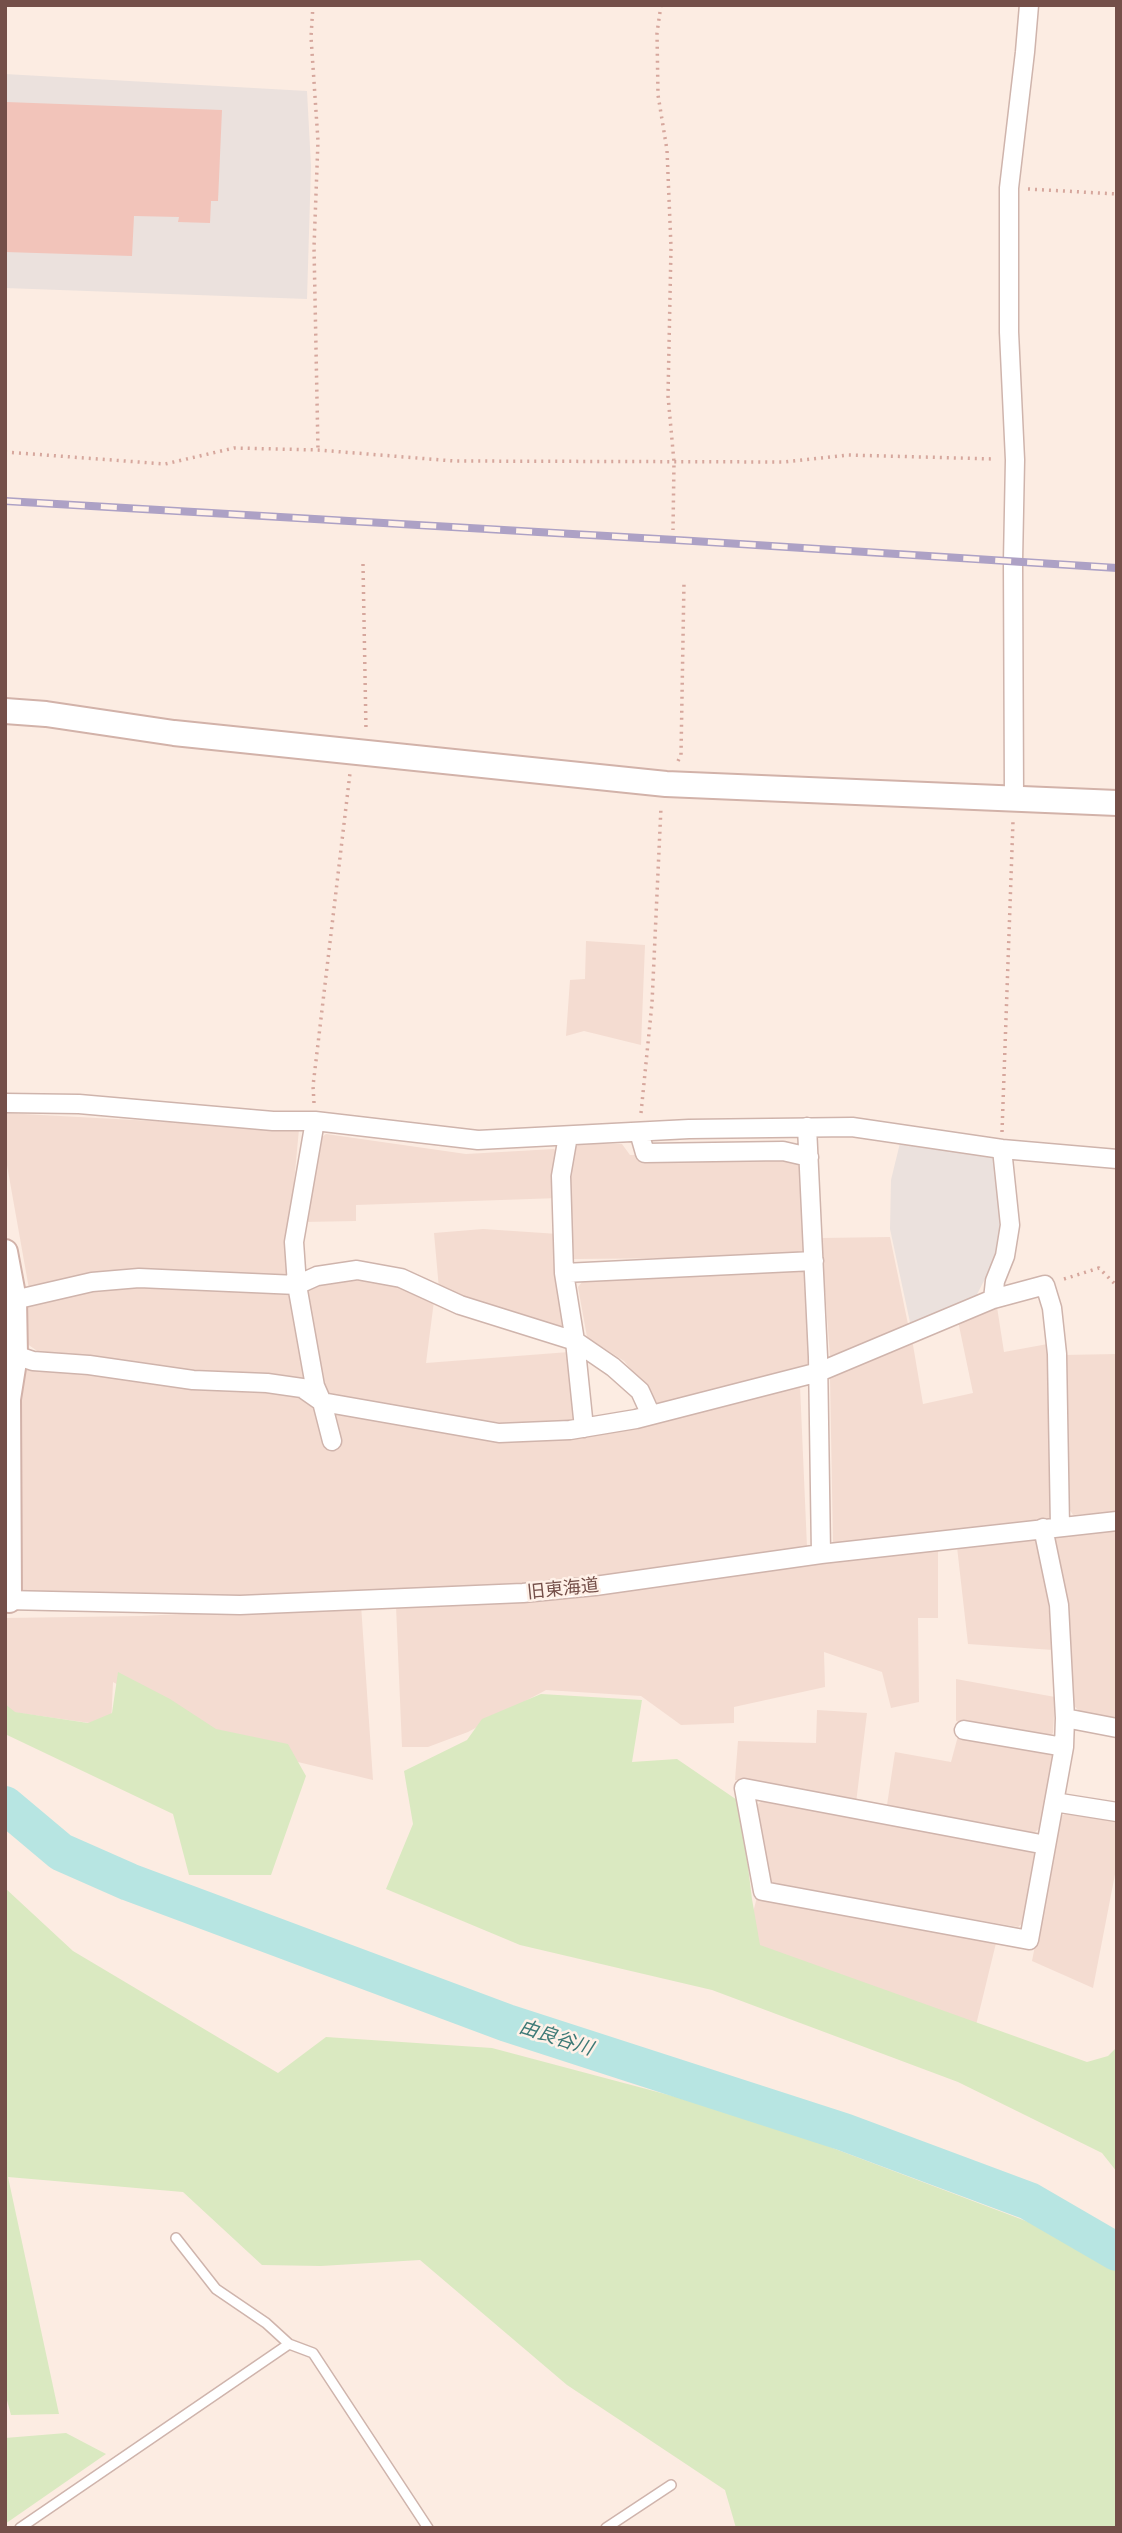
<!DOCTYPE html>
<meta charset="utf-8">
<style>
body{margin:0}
#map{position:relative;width:1122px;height:2533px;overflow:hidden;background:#fcece2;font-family:Raleway,sans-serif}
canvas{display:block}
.frame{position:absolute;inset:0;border:7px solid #744f49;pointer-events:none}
</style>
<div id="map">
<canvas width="1122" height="2533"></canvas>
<div class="frame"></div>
</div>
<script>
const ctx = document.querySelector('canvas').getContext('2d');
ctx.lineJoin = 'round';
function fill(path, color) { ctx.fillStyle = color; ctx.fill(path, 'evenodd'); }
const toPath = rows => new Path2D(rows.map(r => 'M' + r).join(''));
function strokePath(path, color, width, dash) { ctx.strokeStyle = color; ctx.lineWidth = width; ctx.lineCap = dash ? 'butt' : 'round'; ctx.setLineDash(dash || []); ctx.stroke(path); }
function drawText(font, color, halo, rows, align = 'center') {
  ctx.font = font + ' Raleway,"Noto Sans JP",sans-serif'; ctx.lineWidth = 5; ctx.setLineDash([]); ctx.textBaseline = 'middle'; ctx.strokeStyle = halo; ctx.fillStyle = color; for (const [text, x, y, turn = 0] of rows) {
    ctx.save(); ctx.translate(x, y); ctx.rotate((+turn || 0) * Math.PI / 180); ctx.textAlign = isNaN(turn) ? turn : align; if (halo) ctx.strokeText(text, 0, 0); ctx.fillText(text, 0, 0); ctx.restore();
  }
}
fill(toPath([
 [586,941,645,945,641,1045,584,1031,566,1036,570,980,585,979],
 [5,1113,299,1129,290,1226,291,1274,281,1280,29,1289,5,1154],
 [326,1134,466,1154,554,1149,560,1154,559,1198,356,1205,356,1221,303,1222,314,1143],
 [578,1144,622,1144,630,1155,795,1158,803,1167,804,1250,800,1257,574,1259,566,1225,571,1157],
 [483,1229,558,1234,564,1327,474,1301,439,1289,434,1233],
 [890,1237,909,1329,830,1356,821,1238],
 [799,1269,811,1277,813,1362,806,1369,659,1405,624,1361,587,1337,578,1287,586,1277],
 [363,1278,396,1284,434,1301,426,1363,569,1352,577,1420,510,1424,427,1414,324,1395,305,1287,325,1279],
 [121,1284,287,1292,295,1300,308,1378,305,1381,194,1375,43,1355,23,1341,24,1304],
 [997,1307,1004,1352,1053,1343,1055,1514,1046,1520,833,1543,830,1378,836,1371,912,1339,923,1404,973,1393,958,1321],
 [1117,1354,1117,1512,1073,1515,1064,1501,1062,1355],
 [25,1366,296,1392,336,1412,508,1442,602,1432,800,1386,807,1547,590,1578,496,1587,198,1598,21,1594,13,1427],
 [1117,1528,1117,1723,1088,1719,1074,1706,1065,1600,1054,1535],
 [1033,1536,1042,1545,1053,1650,968,1644,957,1547],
 [938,1546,938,1618,918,1618,919,1702,891,1708,882,1672,824,1652,825,1687,734,1707,734,1723,681,1725,641,1696,546,1690,468,1732,428,1747,402,1747,396,1606],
 [361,1605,373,1780,227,1745,113,1682,111,1726,5,1711,5,1618,141,1616],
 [956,1679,1055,1697,1053,1733,1044,1740,956,1721],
 [817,1710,867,1713,856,1803,735,1780,738,1741,816,1743],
 [958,1736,1049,1748,1058,1758,1042,1826,1033,1834,887,1805,895,1752,951,1762],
 [764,1799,1030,1846,1035,1853,1027,1920,1018,1927,774,1885,766,1875,756,1806],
 [1071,1811,1117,1819,1117,1864,1093,1988,1032,1961,1061,1816],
 [758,1893,997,1939,976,2025,745,1944]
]), '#f4dcd1');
fill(toPath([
 [5,74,307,91,311,166,307,299,5,288],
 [900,1143,997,1156,1005,1232,998,1254,974,1300,911,1327,890,1229,891,1180]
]), '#ebe1dd');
fill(toPath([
 [118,1672,170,1699,216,1729,288,1744,306,1776,271,1875,189,1875,173,1814,5,1734,5,1704,15,1712,88,1723,112,1713],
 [541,1694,642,1700,632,1762,677,1759,740,1802,752,1899,760,1945,1087,2062,1108,2056,1117,2047,1117,2172,1102,2153,958,2082,712,1990,520,1945,386,1889,413,1824,404,1771,467,1740,482,1719],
 [5,1888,73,1951,278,2073,326,2037,492,2048,748,2116,1092,2246,1117,2267,1117,2528,736,2528,725,2490,567,2385,420,2260,321,2266,262,2265,183,2192,8,2177,59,2414,11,2415,5,2393],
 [66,2433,106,2454,5,2524,5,2438]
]), '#dae9c1');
strokePath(toPath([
 [5,1805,61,1852,129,1882,507,2023,844,2132,1029,2201,1117,2252]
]), '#b7e5e2', 38);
fill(toPath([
 [6,102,222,110,218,201,211,201,210,223,178,222,179,217,134,216,132,256,5,252]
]), '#f2c4ba');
const lane = toPath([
 [176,2238,216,2289,266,2323,289,2344,313,2353,428,2528],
 [20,2528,289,2344],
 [606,2528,671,2485]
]);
const street = toPath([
 [1014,798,1013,561,1015,460,1009,332,1009,188,1025,52,1029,5],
 [5,1103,79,1104,273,1121,315,1121,478,1140,689,1129,852,1127,1002,1149,1117,1159],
 [807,1127,818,1357,821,1554],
 [639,1132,645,1153,783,1151,809,1157],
 [568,1136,561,1176,564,1273,575,1341,584,1428],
 [1002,1149,1010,1225,1005,1256,995,1281,993,1299,1045,1285,1052,1308,1057,1354,1060,1527],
 [564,1273,814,1261],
 [14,1300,92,1282,139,1278,297,1285,294,1242,315,1121],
 [15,1355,33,1361,89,1365,193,1380,267,1383,302,1388,322,1402,499,1433,570,1430,636,1419,819,1372,993,1299],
 [332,1441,322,1402,315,1386,297,1285,317,1276,357,1270,401,1278,460,1305,575,1341,613,1367,640,1391,651,1415],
 [1043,1528,1059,1605,1065,1718,1064,1747,1029,1940,763,1891,744,1788,1046,1845],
 [5,1600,240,1605,523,1593,595,1586,821,1554,1117,1521],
 [1065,1718,1117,1728],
 [964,1730,1064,1747],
 [1054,1802,1117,1812]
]);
const secondary = toPath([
 [5,711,46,714,174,733,666,784,1117,803],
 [5,1252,14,1300,15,1355,8,1399,9,1600]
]);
strokePath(lane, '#cfb4ac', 12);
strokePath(street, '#cfb4ac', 21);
strokePath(secondary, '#d2b2a9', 28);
strokePath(toPath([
 [313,5,311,37,318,141,314,247,318,450],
 [661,5,657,33,658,95,667,150,671,247,668,396,674,462,673,530],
 [1028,189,1117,194],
 [5,452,165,464,234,448,318,450,454,461,784,462,848,455,995,459],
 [363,564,366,730],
 [678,761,681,755,684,582],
 [314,1103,313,1086,350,773],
 [641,1113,652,1003,661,807],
 [1002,1132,1013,821],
 [1064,1279,1099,1268,1117,1286]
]), '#d6a79d', 3.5, [2, 5]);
strokePath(lane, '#fff', 9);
strokePath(street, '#fff', 18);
strokePath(secondary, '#fff', 24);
const rail = toPath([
 [5,501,693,541,1117,568]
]);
strokePath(rail, '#ada1c5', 8);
strokePath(rail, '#fff1e8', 5, [16]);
drawText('18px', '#744f49', '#fff1e8', [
 ["旧東海道",563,1589,-6]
]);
drawText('italic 19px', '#3c7976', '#fff1e8', [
 ["由良谷川",556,2038,18]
]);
</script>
